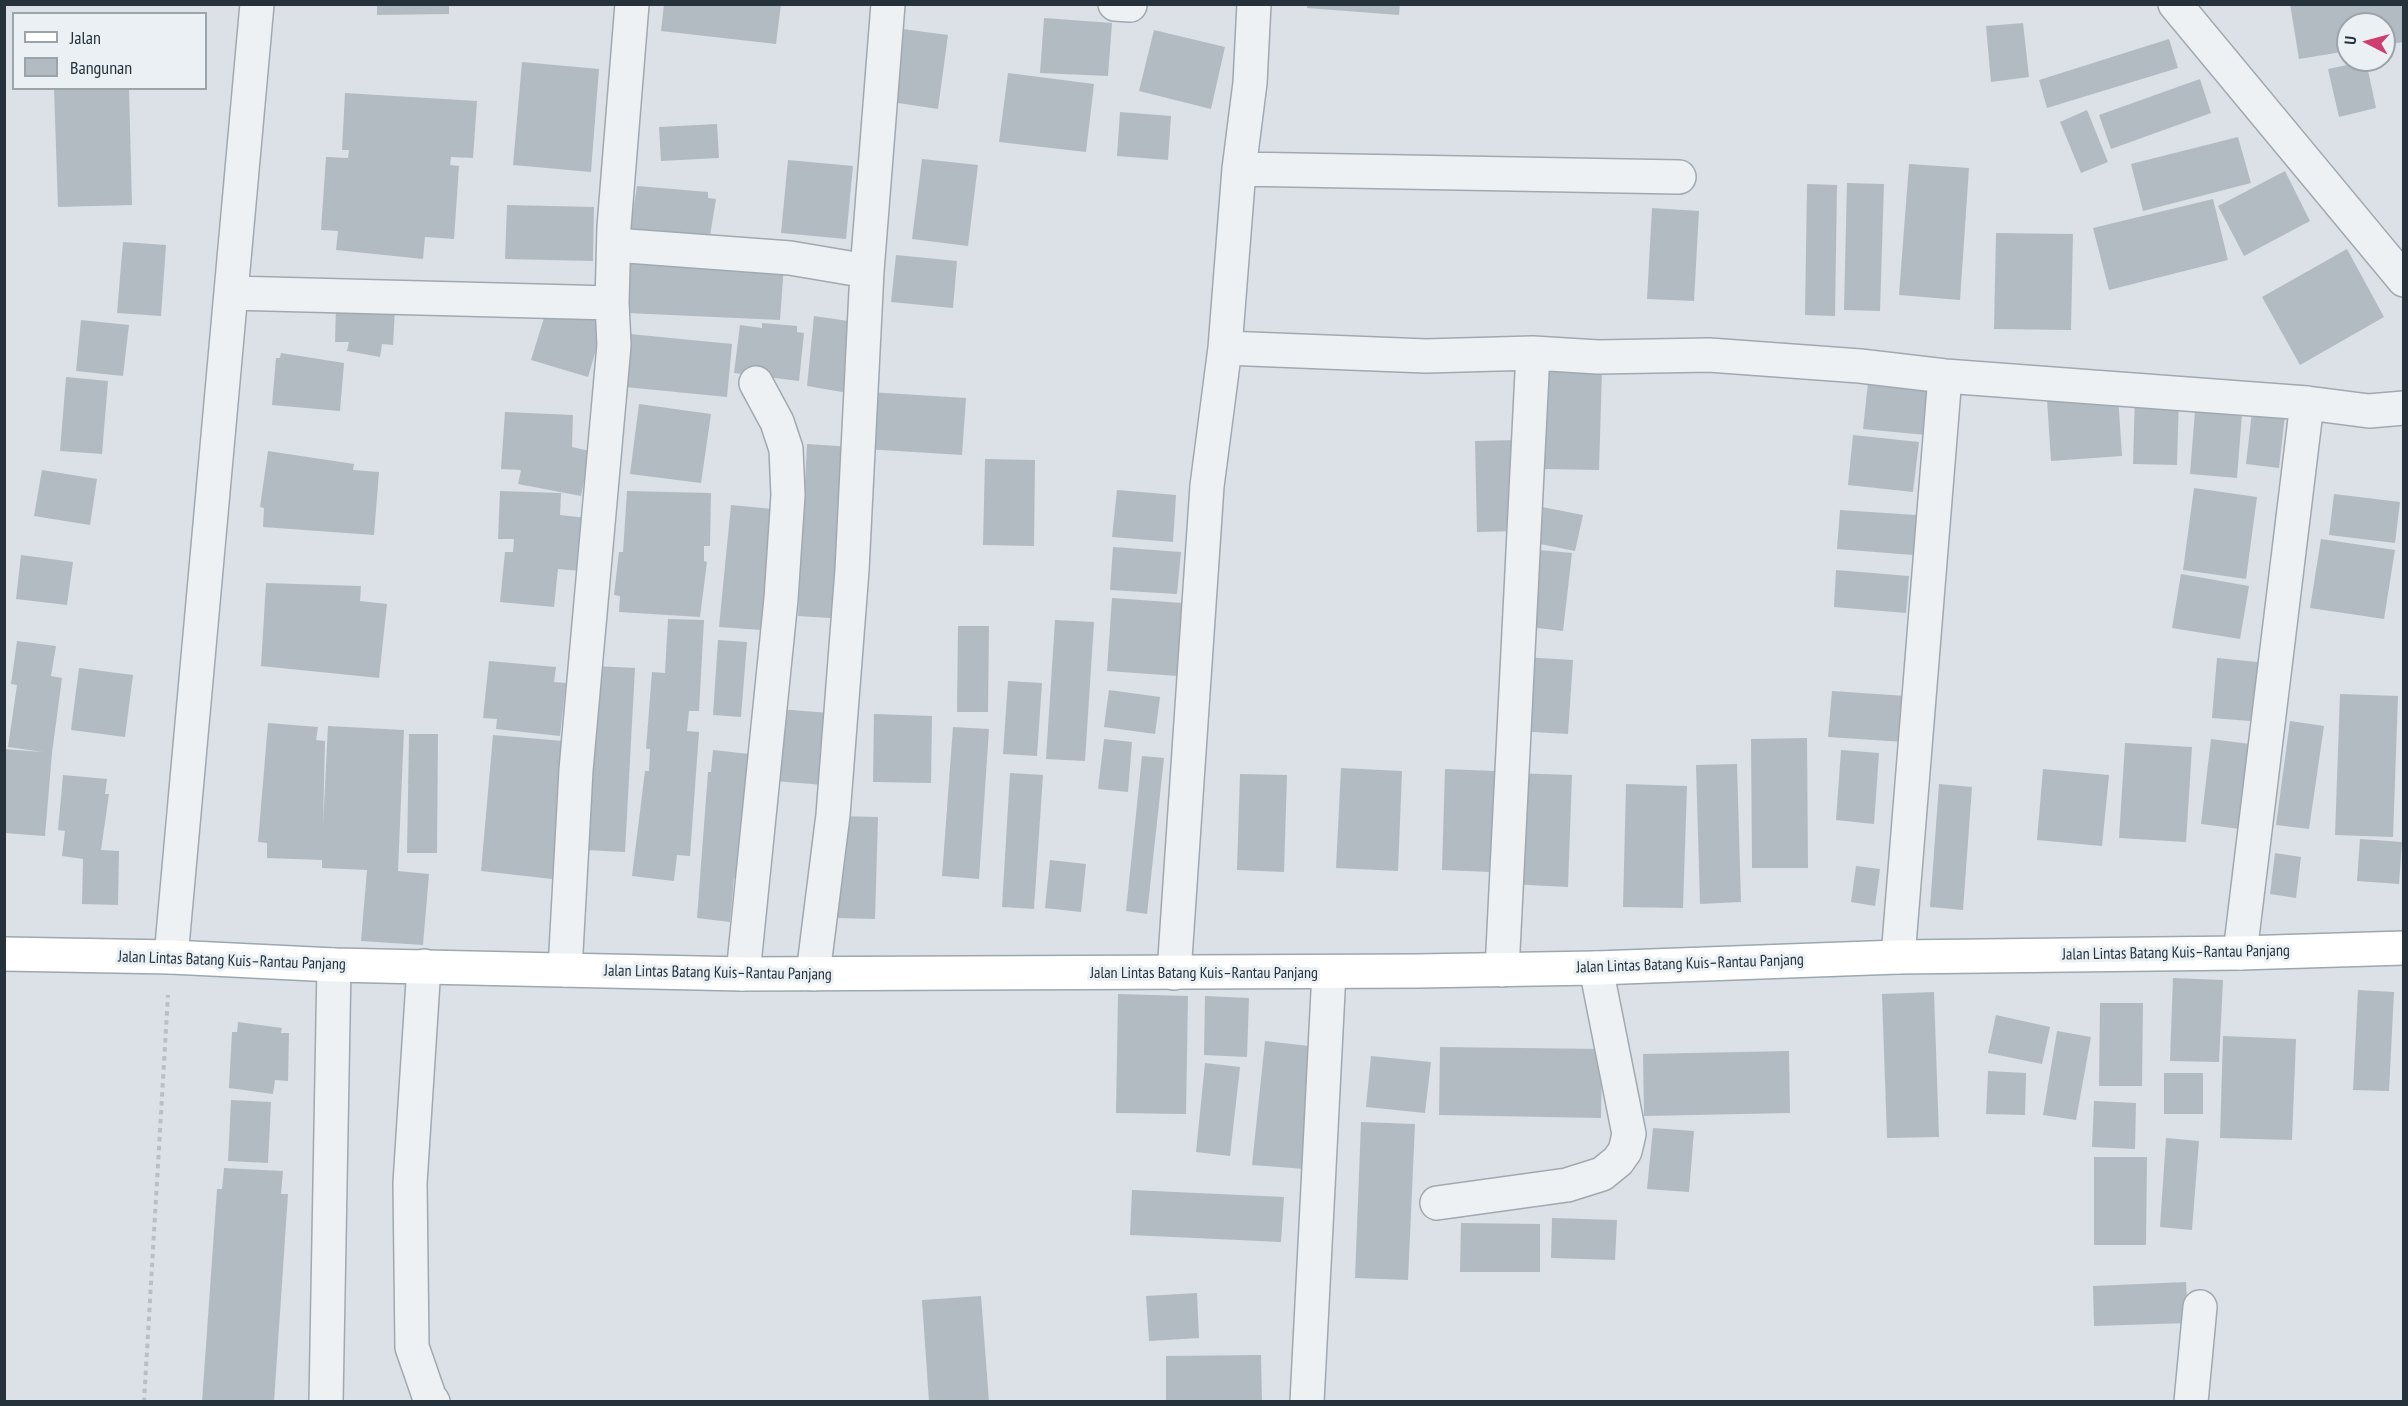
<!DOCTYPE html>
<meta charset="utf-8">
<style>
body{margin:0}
#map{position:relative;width:2408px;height:1406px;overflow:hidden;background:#dbe1e6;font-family:"PT Sans Narrow",sans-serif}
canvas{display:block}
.frame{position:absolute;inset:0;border:6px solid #25323c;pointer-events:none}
.legend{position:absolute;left:12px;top:12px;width:195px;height:78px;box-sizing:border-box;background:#eaf0f4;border:2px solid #9ba4aa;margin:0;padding:8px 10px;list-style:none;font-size:18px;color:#25323c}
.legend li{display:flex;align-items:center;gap:12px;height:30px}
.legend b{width:30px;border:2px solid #9ba4aa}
.north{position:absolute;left:2336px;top:12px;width:60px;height:60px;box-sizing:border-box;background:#eaf0f4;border:2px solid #9ba4aa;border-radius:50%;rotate:276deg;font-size:16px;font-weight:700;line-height:24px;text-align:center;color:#25323c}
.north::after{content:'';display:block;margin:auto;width:21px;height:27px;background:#ce3d6e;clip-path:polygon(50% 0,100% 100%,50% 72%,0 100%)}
</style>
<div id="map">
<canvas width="2408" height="1406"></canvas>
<div class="frame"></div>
<ul class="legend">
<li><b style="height:8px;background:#fff"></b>Jalan</li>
<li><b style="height:16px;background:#b3bbc2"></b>Bangunan</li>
</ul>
<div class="north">U</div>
</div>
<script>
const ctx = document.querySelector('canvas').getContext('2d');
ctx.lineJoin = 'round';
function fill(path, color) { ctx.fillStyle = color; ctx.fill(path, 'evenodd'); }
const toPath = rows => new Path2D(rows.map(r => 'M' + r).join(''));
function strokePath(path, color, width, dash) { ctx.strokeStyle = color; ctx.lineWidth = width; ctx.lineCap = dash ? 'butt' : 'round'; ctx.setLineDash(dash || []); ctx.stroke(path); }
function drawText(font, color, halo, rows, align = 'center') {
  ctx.font = font + ' "PT Sans Narrow",sans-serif'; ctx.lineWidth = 6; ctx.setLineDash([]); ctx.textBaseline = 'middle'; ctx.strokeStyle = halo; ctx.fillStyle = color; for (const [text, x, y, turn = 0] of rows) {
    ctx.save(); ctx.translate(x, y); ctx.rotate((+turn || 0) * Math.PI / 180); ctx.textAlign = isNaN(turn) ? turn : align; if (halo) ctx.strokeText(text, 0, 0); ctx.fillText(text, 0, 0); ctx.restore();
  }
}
fill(toPath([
 [377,4,449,4,449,14,377,15],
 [664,4,781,4,776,44,661,31],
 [1307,4,1400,4,1399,15,1307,8],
 [2290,4,2404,4,2404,42,2384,45,2384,24,2348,24,2348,51,2299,59],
 [1044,18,1112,23,1108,76,1040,73],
 [2023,23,2029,77,1991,82,1986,26],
 [895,28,948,35,938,109,885,101],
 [1154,30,1225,47,1211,109,1139,91],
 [2169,39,2178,68,2047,108,2039,80],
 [2366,61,2376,108,2339,117,2328,69],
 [522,62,599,69,591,172,513,165],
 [1008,73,1094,84,1086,152,999,142],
 [2200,79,2211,113,2111,149,2099,115],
 [54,88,129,88,132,205,58,207],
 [345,93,477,101,473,158,451,157,450,165,459,166,454,239,425,237,423,259,336,250,338,231,321,230,326,157,348,158,349,150,342,150],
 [2087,110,2108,162,2081,173,2060,122],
 [1120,112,1171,116,1168,160,1117,156],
 [717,124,719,158,661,161,659,127],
 [2238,137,2251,183,2143,211,2131,164],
 [922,159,978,165,968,246,912,239],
 [788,160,853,166,846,239,781,233],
 [1909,164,1969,168,1960,300,1899,295],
 [2285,171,2310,221,2244,256,2218,206],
 [1847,183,1884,184,1880,311,1844,310],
 [1807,184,1837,185,1835,316,1805,315],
 [637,186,708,192,708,198,716,199,709,242,630,229],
 [2213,199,2228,260,2109,290,2093,228],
 [507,205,594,207,593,261,505,259],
 [1652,208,1699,211,1694,301,1647,299],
 [1996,233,2073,234,2071,330,1994,329],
 [123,242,166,245,161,316,117,313],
 [2347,249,2384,317,2300,365,2262,297],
 [630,253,784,265,780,320,627,313],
 [896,255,957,261,953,308,891,302],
 [548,305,604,323,588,377,531,360],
 [336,306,395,309,393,345,382,344,380,357,347,351,349,342,335,342],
 [814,316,862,323,848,393,807,386],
 [81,320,129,325,123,376,76,371],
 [762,323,797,326,797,332,804,333,799,381,734,373,740,325,762,328],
 [630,334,732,344,727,397,625,387],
 [281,353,344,363,340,411,272,405,276,358,280,358],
 [1546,368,1602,370,1599,470,1543,469],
 [1869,374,1940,380,1936,436,1863,429],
 [66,377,108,381,102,454,60,451],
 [869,392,966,398,962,455,865,449],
 [2135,394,2179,395,2177,465,2133,464],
 [2118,395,2122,456,2051,461,2047,400],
 [2196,398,2243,401,2237,478,2190,474],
 [2253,403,2286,407,2279,468,2246,464],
 [639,404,711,414,701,483,630,474],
 [505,412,573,415,572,447,590,451,581,496,518,484,521,470,501,469],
 [1853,435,1919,442,1913,492,1848,485],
 [1517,440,1519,531,1477,532,1475,441],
 [807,444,854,447,846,619,798,616],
 [268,451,354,464,353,470,379,472,374,535,263,527,264,508,260,507],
 [985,459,1035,460,1034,546,983,545],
 [42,470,97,479,90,525,34,516],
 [2194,488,2257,497,2246,579,2183,570],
 [1117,490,1176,495,1173,542,1112,537],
 [500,491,561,493,560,515,587,518,581,571,558,569,554,607,500,602,505,552,513,552,514,539,498,539],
 [627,491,711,493,710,546,704,546,704,561,707,562,700,617,619,612,620,596,614,595,619,552,623,552],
 [2334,494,2400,502,2395,543,2329,535],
 [731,505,773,509,761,630,719,627],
 [1542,507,1583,515,1575,551,1535,543],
 [1840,510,1916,515,1913,555,1837,549],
 [2321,539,2395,550,2384,619,2310,608],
 [1113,547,1181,552,1177,594,1110,590],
 [1529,549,1572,553,1563,631,1521,626],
 [21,555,73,562,67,605,16,599],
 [1836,570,1909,576,1906,613,1834,607],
 [2181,574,2249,586,2240,639,2172,628],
 [266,583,361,586,360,601,387,604,379,678,261,666],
 [1112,598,1183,603,1178,676,1107,671],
 [668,619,704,620,699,711,689,711,687,731,699,732,690,856,677,855,674,881,632,876,645,771,649,771,650,749,646,749,652,672,665,673],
 [1055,620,1094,622,1085,761,1046,759],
 [958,626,989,626,988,712,957,712],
 [718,640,747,642,741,717,713,715],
 [17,641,56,646,51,676,62,678,52,753,45,836,4,833,4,749,43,752,8,747,17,685,11,684],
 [1521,657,1573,660,1568,734,1516,731],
 [2217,658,2267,663,2262,722,2212,718],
 [489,661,556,667,554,682,566,683,560,736,496,729,497,719,483,718],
 [595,666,635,668,625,852,585,850],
 [79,668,133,675,125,737,71,730],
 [1008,681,1042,683,1037,756,1003,754],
 [1109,690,1160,697,1155,734,1104,727],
 [1832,691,1906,696,1904,742,1828,737],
 [2340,694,2398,696,2393,837,2335,835],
 [779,709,830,713,824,785,774,781],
 [874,714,932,716,931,783,873,782],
 [2290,721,2324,726,2309,829,2276,825],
 [268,723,318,727,316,740,325,741,323,825,328,726,404,730,398,871,429,874,423,945,361,941,367,870,322,868,322,860,267,858,267,843,258,842],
 [953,727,989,729,979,879,942,876],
 [409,734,438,734,437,853,407,853],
 [493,735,563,741,558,796,561,796,552,879,481,871],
 [1807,738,1808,868,1752,868,1751,739],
 [1104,739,1132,742,1128,792,1098,789],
 [2211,739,2250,744,2240,829,2201,824],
 [2125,743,2192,747,2186,842,2119,838],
 [713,750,749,754,746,878,734,878,730,922,697,918,708,772,711,772],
 [1841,750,1879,753,1874,824,1836,820],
 [1142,756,1164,758,1147,914,1126,911],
 [1737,764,1741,902,1700,904,1696,765],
 [1341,768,1402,771,1398,871,1336,868],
 [1445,769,1495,771,1491,872,1442,870],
 [2043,769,2109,775,2102,846,2037,840],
 [1010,773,1043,775,1034,909,1002,907],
 [1513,773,1572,775,1568,887,1509,884],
 [1240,774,1287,775,1284,872,1237,870],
 [63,775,107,779,105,794,109,794,101,850,119,851,118,905,82,904,83,859,62,856,65,831,58,830],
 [1626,784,1687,786,1683,908,1623,907],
 [1939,784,1972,787,1963,910,1930,907],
 [837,816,878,817,875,919,835,918],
 [2360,839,2402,842,2399,884,2357,881],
 [2275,853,2301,857,2296,898,2270,894],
 [1050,860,1086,864,1081,912,1045,908],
 [1856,866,1880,869,1875,906,1851,902],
 [2173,978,2223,980,2219,1062,2170,1061],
 [2358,990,2394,992,2389,1091,2353,1090],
 [1934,992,1939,1137,1887,1138,1882,994],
 [1118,994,1188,996,1186,1114,1116,1113],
 [1205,996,1249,998,1247,1057,1204,1055],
 [2100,1003,2143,1003,2142,1086,2099,1086],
 [1996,1015,2050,1027,2042,1064,1988,1053],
 [238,1022,282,1028,281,1033,289,1033,288,1081,275,1080,273,1094,229,1088,232,1032,237,1032],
 [2057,1031,2091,1037,2076,1120,2043,1115],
 [2223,1036,2296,1039,2292,1140,2220,1138],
 [1265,1041,1318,1047,1305,1169,1252,1165],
 [1440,1047,1602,1049,1601,1118,1439,1115],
 [1789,1051,1790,1113,1644,1116,1643,1054],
 [1371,1056,1431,1062,1425,1113,1366,1107],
 [1205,1063,1240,1067,1230,1156,1196,1152],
 [1988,1071,2026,1073,2025,1115,1986,1114],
 [2164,1073,2203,1073,2203,1114,2164,1114],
 [231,1100,271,1102,268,1163,228,1161],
 [2094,1101,2136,1103,2135,1149,2092,1147],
 [1361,1122,1415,1124,1408,1280,1355,1278],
 [1653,1128,1694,1131,1689,1192,1647,1189],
 [2166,1138,2199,1141,2192,1230,2160,1227],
 [2094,1157,2147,1157,2146,1245,2094,1245],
 [224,1168,283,1171,281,1194,288,1194,274,1402,202,1402,217,1189,222,1189],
 [1132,1190,1284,1197,1281,1242,1130,1235],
 [1552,1218,1617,1220,1615,1260,1551,1258],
 [1461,1223,1540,1224,1540,1272,1460,1272],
 [2186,1282,2188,1323,2094,1326,2093,1286],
 [1197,1293,1199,1338,1149,1341,1146,1296],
 [981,1296,989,1402,929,1402,922,1300],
 [1261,1355,1262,1402,1166,1402,1166,1356]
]), '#b3bbc2');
const minor = toPath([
 [1115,4,1130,5],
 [2175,4,2404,280],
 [1239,169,1679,177],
 [614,245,790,258,867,271],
 [231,293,612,303,614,227,632,4],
 [1225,348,1426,356,1533,353,1598,357,1709,355,1860,366,1945,376,2307,403,2369,411,2404,408],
 [2240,953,2307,403],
 [171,957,257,4],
 [1898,957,1945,376],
 [424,966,410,1183,412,1347,429,1396,433,1402],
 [565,970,576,770,614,345,612,303],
 [1502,970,1533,353],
 [1174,973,1207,486,1225,348,1239,169,1250,83,1254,4],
 [743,974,781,599,788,495,786,449,777,422,756,383],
 [813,974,833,815,852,570,867,271,888,4],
 [1437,1203,1567,1185,1602,1174,1618,1161,1625,1151,1629,1134,1596,968],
 [326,1402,334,965],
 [1307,1402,1329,972],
 [2191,1402,2200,1307]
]);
const major = toPath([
 [4,954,171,957,334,965,743,974,1417,971,1596,968,1898,957,2240,953,2404,948]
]);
strokePath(minor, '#a1a9b0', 36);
strokePath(major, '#9ba8b1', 36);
strokePath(toPath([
 [144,1402,168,995]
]), '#babfc4', 4, [4.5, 4.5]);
strokePath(minor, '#eef1f4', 33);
strokePath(major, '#fff', 33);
drawText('16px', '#25323c', '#eaf0f4', [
 ["Jalan Lintas Batang Kuis–Rantau Panjang",2176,953,-1],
 ["Jalan Lintas Batang Kuis–Rantau Panjang",232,961,2],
 ["Jalan Lintas Batang Kuis–Rantau Panjang",1690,964,-2],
 ["Jalan Lintas Batang Kuis–Rantau Panjang",718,973,1],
 ["Jalan Lintas Batang Kuis–Rantau Panjang",1204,973]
]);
</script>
